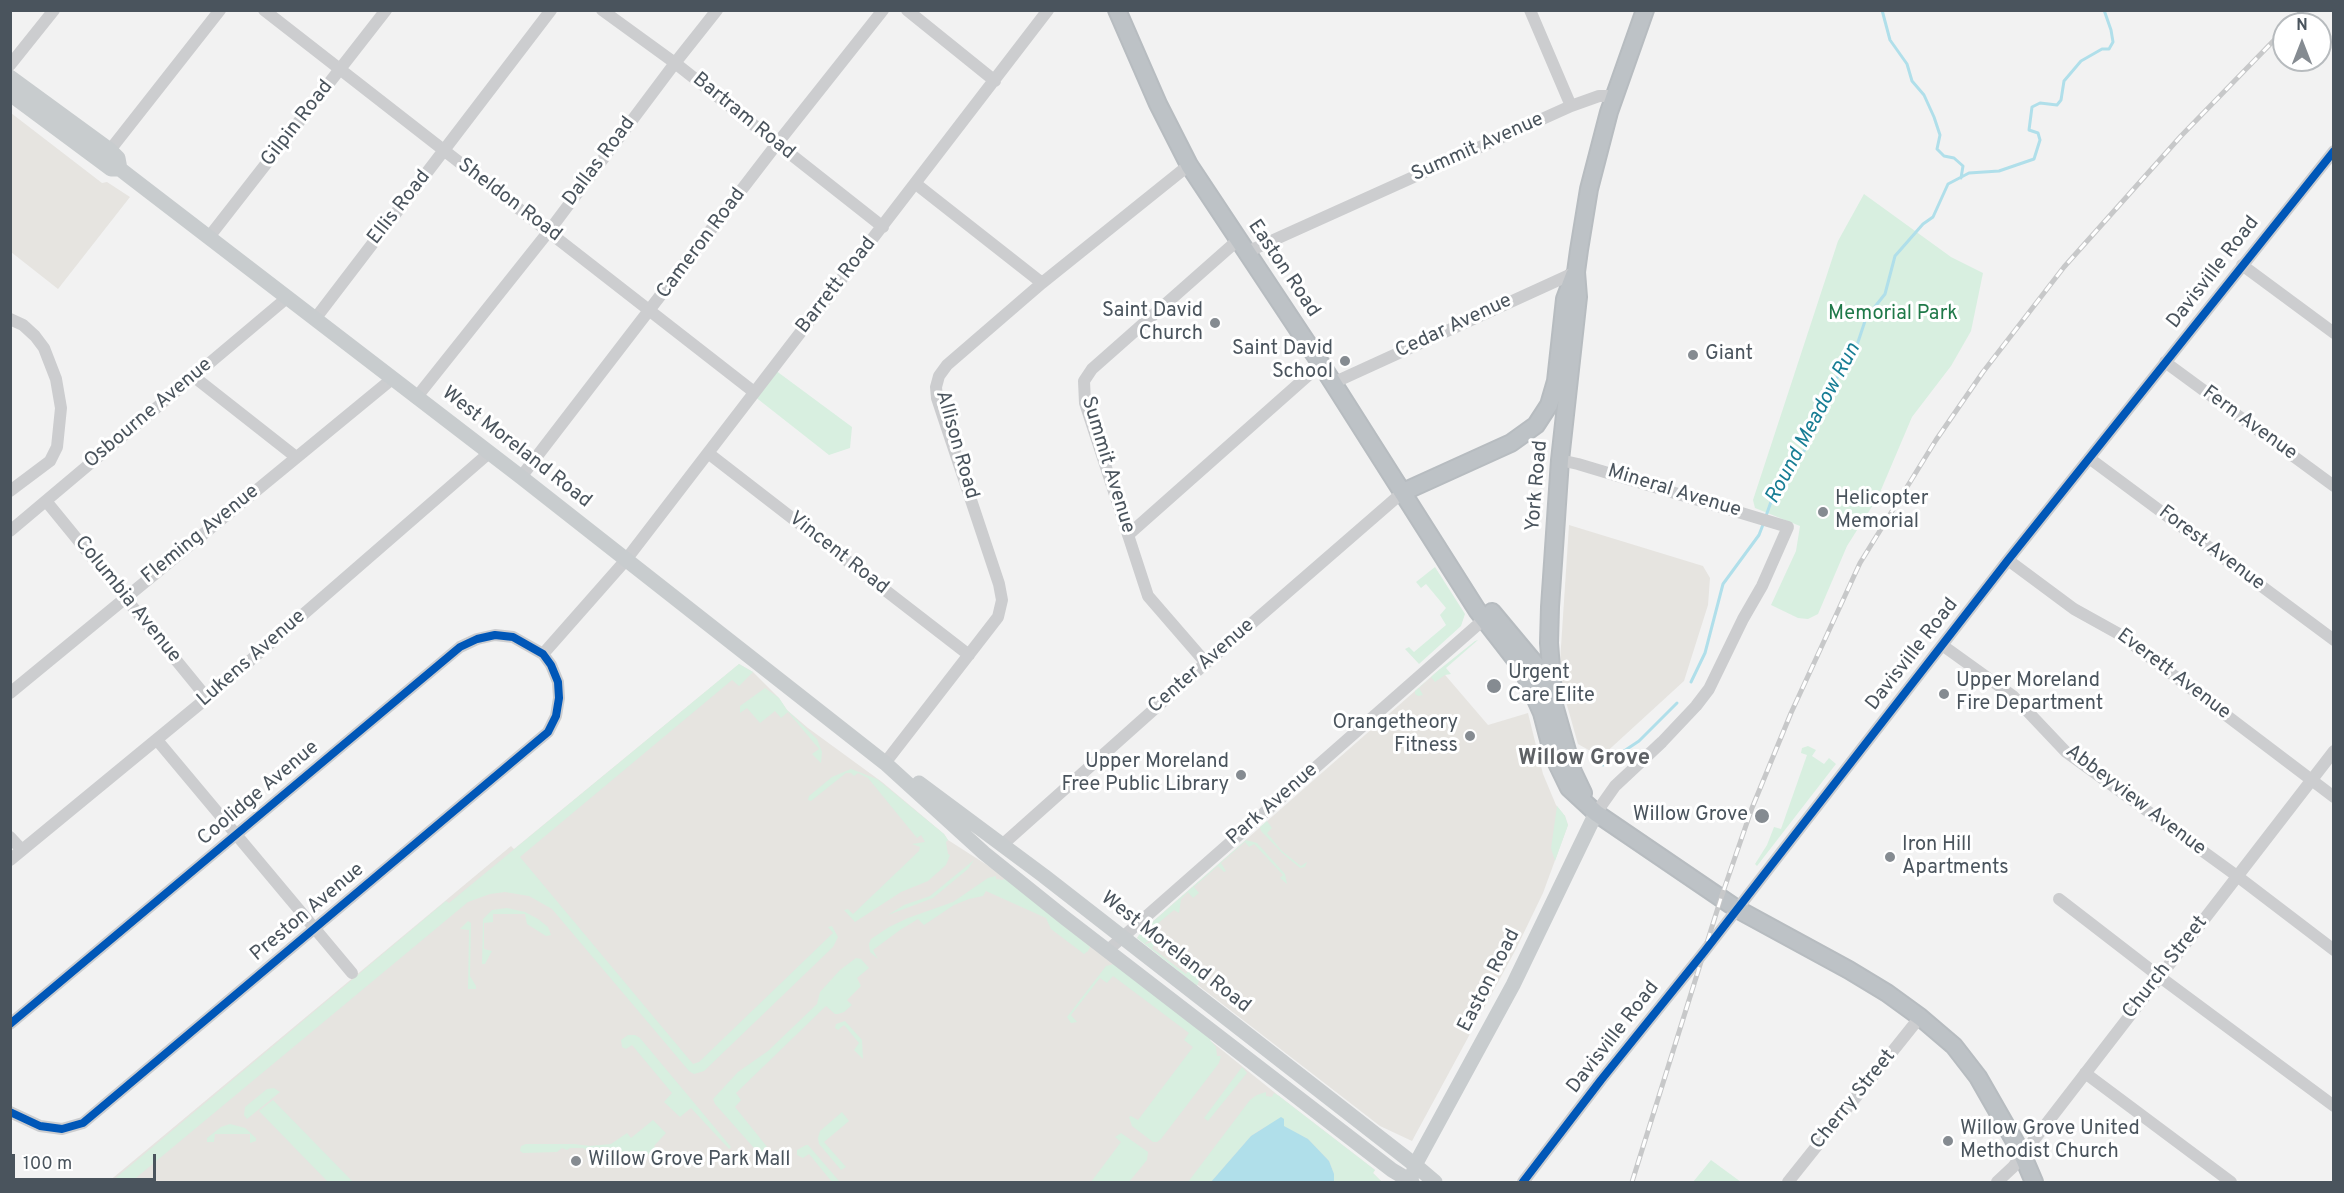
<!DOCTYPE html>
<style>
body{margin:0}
#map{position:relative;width:2344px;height:1193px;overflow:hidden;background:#f2f2f2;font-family:Overpass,sans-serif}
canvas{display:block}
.frame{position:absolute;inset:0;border:12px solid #4a545d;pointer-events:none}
.north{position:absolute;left:2272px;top:12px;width:60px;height:60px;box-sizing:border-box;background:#fff;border:2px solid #b7bbbe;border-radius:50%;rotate:0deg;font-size:16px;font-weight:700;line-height:24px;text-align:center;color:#4a545d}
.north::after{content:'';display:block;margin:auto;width:21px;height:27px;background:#858b91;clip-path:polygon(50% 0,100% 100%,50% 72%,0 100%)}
.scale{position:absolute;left:12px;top:1154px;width:144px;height:27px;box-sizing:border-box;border:3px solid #4a545d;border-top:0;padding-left:8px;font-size:18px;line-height:21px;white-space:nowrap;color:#4a545d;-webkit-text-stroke:4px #fff;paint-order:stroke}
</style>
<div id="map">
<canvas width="2344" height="1193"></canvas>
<div class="frame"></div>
<div class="north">N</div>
<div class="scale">100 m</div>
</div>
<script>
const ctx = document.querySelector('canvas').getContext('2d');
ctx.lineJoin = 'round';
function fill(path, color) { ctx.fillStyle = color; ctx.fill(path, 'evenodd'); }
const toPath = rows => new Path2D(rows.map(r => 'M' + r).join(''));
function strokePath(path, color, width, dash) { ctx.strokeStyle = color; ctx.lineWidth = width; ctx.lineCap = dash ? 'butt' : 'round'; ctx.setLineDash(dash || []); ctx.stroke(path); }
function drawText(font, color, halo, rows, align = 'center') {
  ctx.font = font + ' Overpass,sans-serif'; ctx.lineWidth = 6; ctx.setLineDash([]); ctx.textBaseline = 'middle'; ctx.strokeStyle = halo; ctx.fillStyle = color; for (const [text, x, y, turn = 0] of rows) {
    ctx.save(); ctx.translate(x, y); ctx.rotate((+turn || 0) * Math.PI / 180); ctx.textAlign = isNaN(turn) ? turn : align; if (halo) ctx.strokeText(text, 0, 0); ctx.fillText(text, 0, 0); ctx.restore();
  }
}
fill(toPath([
 [11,113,102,183,107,182,130,197,58,289,11,252],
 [1569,525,1703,566,1710,578,1708,605,1684,681,1601,757,1578,744,1559,677],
 [739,664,753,672,779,698,787,710,808,728,882,782,944,834,948,840,1012,881,1279,1096,1375,1170,1373,1173,1382,1182,108,1182,511,846,514,849],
 [1440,669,1488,725,1528,713,1543,774,1556,805,1565,816,1568,825,1543,893,1516,949,1412,1141,1380,1126,1137,938,1141,932]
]), '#e6e4e0');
fill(toPath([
 [1864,194,1951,257,1983,273,1971,331,1951,366,1912,417,1878,497,1847,546,1818,614,1808,619,1798,618,1771,605,1796,551,1800,526,1755,508,1753,500,1838,241],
 [775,370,852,427,850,448,829,455,754,396],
 [1435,567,1465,614,1461,626,1419,664,1405,649,1409,647,1414,652,1446,625,1440,615,1446,608,1426,584,1421,588,1416,582],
 [1478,640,1446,668,1451,674,1445,675,1435,682,1431,677,1419,688,1423,695,1418,696,1415,694,1415,691,1440,669,1475,641],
 [739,664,753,672,739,686,732,680,520,857,693,1064,699,1062,833,933,828,927,832,926,838,937,833,947,704,1071,694,1074,689,1071,552,909,529,896,505,892,490,894,468,902,131,1182,111,1182,446,901,449,903],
 [765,688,779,698,787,710,817,739,822,752,821,763,812,754,819,749,788,712,781,718,775,711,760,723,747,708,740,713,740,706],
 [1808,746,1816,750,1812,756,1824,764,1829,758,1836,764,1757,866,1755,864,1767,845,1774,827,1781,829,1807,755,1801,753,1802,748],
 [851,769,877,779,944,834,948,840,946,842,948,854,950,855,946,865,928,881,901,892,855,922,844,910,848,909,853,914,919,851,920,847,912,844,925,842,921,835,917,838,868,778,858,773,854,776,851,773,846,773,811,801,808,800,809,796,832,777],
 [1557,806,1565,816,1568,825,1555,861,1551,848],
 [1267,821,1272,828,1267,833,1282,851,1301,866,1307,862,1305,867,1300,868,1282,853,1261,831,1260,827],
 [1246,840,1257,843,1285,874,1287,884,1280,878,1283,875,1254,844,1249,847,1245,842,1221,863,1226,871,1224,872,1218,866,1194,887,1199,893,1193,898,1188,892,1181,899,1179,913,1174,910,1150,930,1155,937,1145,943,1146,944,1158,940,1152,948,1186,974,1193,966,1199,970,1201,975,1197,986,1137,938,1141,932],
 [974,860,968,869,933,898,888,915,904,905,930,896],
 [996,876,996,879,1003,880,1005,877,1090,947,1088,951,1084,954,1051,929,1046,918,986,891,983,896,969,899,954,905,924,925,918,919,900,930,873,950,878,959,870,952,869,944,871,939,889,927,908,918,953,902,988,878],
 [507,908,525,912,538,919,548,927,551,935,546,936,527,924,525,914,493,914,493,922,484,923,484,949,492,951,485,964,482,964,483,919,492,910],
 [468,921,471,923,470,976,476,986,476,989,468,989,469,930,460,929],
 [856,958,861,959,869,968,857,978,861,986,847,1000,852,1005,844,1012,838,1014,835,1014,826,1006,736,1093,741,1100,735,1107,772,1153,780,1149,771,1157,762,1157,715,1104,713,1099,738,1072,768,1051,817,1004,820,992,840,970],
 [1118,963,1213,1036,1210,1040,1216,1047,1217,1056,1221,1056,1219,1063,1161,1139,1157,1142,1153,1142,1132,1126,1129,1117,1131,1116,1138,1120,1193,1047,1184,1040,1189,1033,1113,976,1107,983,1100,978,1071,1015,1077,1022,1071,1023,1067,1017,1106,966],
 [845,1021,862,1040,863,1059,854,1050,859,1043,844,1025,838,1030,835,1028,836,1024],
 [628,1035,635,1035,640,1038,731,1147,729,1149,691,1108,680,1117,664,1102,672,1093,632,1045,626,1049,622,1047,621,1040],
 [1242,1067,1247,1073,1208,1121,1204,1118],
 [274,1088,280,1092,247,1119,244,1115,245,1107,267,1089],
 [1266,1092,1266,1096,1272,1097,1274,1093,1279,1096,1375,1170,1373,1173,1382,1182,1334,1182,1334,1174,1329,1161,1308,1139,1283,1126,1284,1119,1261,1129,1251,1136,1211,1182,1188,1182,1250,1100,1257,1095],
 [273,1100,353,1182,328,1182,259,1111],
 [842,1112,849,1121,824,1142,846,1167,841,1170,819,1144,818,1138,820,1131],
 [653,1120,666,1133,654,1146,660,1154,597,1154,591,1148,586,1150,583,1148,570,1148,567,1150,562,1148,557,1152,523,1153,520,1151,521,1146,526,1144,574,1144,590,1146,611,1144,627,1133,631,1138],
 [230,1124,245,1128,256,1138,256,1141,250,1143,250,1134,215,1134,214,1142,207,1142,207,1138,221,1127],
 [1121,1133,1148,1152,1147,1160,1129,1182,1091,1182,1121,1142,1115,1137],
 [806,1145,808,1145,840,1182,832,1182,809,1154,803,1158,797,1155,797,1150],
 [1711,1160,1741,1182,1693,1182]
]), '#d8efe0');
fill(toPath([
 [1281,1117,1284,1119,1284,1126,1308,1139,1329,1161,1334,1174,1334,1182,1211,1182,1251,1136]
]), '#b0dfea');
strokePath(toPath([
 [1882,10,1890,40,1907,64,1912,81,1924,95,1934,117,1940,135,1937,149,1944,156,1954,158,1963,166,1961,178],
 [1766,516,1773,496,1791,463,1804,451,1810,438,1827,393,1855,351,1866,318,1885,294,1895,256,1923,224,1933,217,1948,184,1969,173,1999,171,2034,159,2040,140,2038,133,2029,130,2032,107,2040,103,2057,105,2061,100,2064,81,2081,61,2102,49,2109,49,2113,42,2111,30,2104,10],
 [1691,682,1705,653,1723,584,1759,535,1764,522],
 [1603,765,1639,741,1677,703]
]), '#b0dfea', 3);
const highway = toPath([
 [1117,10,1158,104,1189,165,1321,364,1477,610,1522,668,1542,713,1553,755,1569,788,1596,813,1737,909,1849,970,1887,993,1920,1017,1954,1046,1978,1077,2022,1154,2034,1182],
 [1403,492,1511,443,1536,425,1549,405,1556,381,1565,299,1574,275],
 [1492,612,1537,666,1554,705,1573,772,1583,793],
 [1554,705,1549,643,1550,607,1560,460,1578,297,1576,272,1579,250,1589,189,1609,112,1645,10]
]);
strokePath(highway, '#b7bcc0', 20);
strokePath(toPath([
 [264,10,754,392],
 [602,10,675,63,883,227],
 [907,10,995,81],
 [1530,10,1571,106],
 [10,65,54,10],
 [110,150,220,10],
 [916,184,1042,283],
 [209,237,386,10],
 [1247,252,1571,106,1599,96,1613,96],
 [2242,265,2334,333],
 [10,319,23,325,35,336,44,348,56,379,61,408,57,447,50,461,10,491],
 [315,319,551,10],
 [2165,362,2334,486],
 [193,376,296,457],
 [1333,383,1576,272],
 [416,398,549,231,675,63,717,10],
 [708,453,969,655],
 [2089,458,2334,640],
 [1560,460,1578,464,1788,527,1762,586,1743,619,1709,689,1696,706,1662,742,1615,786,1596,813],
 [521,477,776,145,883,10],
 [46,501,207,698],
 [10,531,288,297],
 [1128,535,1321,364],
 [2008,560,2074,609,2119,634,2334,797],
 [1942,645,2013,696,2066,752,2237,876,2334,950],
 [543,654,625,561,1048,10],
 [1206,663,1148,596,1085,403,1084,381,1092,369,1238,240],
 [10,693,392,379],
 [157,740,352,973],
 [885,763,998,617,1002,600,999,584,937,398,936,387,939,376,947,365,1042,283,1189,165],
 [10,837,22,850],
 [1002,845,1206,663,1403,492],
 [10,860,207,698,489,453],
 [2059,899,2160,977,2334,1106],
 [1108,950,1490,614],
 [10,1024,460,647,477,639,495,635,513,637,543,654,551,665,558,682,559,698,556,716,548,732,83,1123,62,1129,40,1126,10,1112],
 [2085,1073,2231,1182],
 [1523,1182,1601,1080,1704,952,2008,560,2334,151],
 [1788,1182,1920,1017],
 [1997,1182,2013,1167,2334,751]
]), '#cccdcf', 12);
strokePath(toPath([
 [10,77,110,150,118,158,120,169],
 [10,94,111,169,120,169,129,176,521,477,885,763,984,853,1065,918,1392,1170,1412,1182],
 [919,783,1044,876,1415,1165,1435,1182],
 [1413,1174,1415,1165,1513,985,1596,813]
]), '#c8ccce', 15);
strokePath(highway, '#bdc2c6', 16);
const rail = toPath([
 [2290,24,2303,10],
 [1632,1182,1721,898,1752,808,1791,713,1860,563,1936,440,1983,372,2064,267,2181,136,2284,30]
]);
strokePath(rail, '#c7c8c9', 5);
strokePath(rail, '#fff', 3, [9]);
strokePath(toPath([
 [10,1024,460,647,477,639,495,635,513,637,543,654,551,665,558,682,559,698,556,716,548,732,83,1123,62,1129,40,1126,10,1112],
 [1523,1182,1601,1080,1704,952,2008,560,2334,151]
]), '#0057b8', 8);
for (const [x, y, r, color] of [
 [1215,323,6,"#858b91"],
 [1693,355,6,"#858b91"],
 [1345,361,6,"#858b91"],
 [1823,512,6,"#858b91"],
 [1494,686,8,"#858b91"],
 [1944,694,6,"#858b91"],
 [1470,736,6,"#858b91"],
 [1241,775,6,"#858b91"],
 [1762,816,8,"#858b91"],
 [1890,857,6,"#858b91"],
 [1948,1141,6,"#858b91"],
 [576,1161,6,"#858b91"]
]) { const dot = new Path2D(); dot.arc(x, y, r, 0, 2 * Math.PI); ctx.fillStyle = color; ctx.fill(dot); strokePath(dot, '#fff', 2); }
drawText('20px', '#4a545d', '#fff', [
 ["Bartram Road",743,117,39],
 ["Gilpin Road",298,124,-52],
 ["Summit Avenue",1478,148,-24],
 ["Dallas Road",600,162,-53],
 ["Sheldon Road",509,201,37],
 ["Ellis Road",400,208,-52],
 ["Cameron Road",702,244,-53],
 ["Easton Road",1283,269,56],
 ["Davisville Road",2214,273,-52],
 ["Barrett Road",837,286,-52],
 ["Cedar Avenue",1454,327,-25],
 ["Osbourne Avenue",149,414,-40],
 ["Fern Avenue",2249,424,36],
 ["Allison Road",956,445,74],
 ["West Moreland Road",516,448,38],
 ["Summit Avenue",1107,465,73],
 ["York Road",1538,486,-85],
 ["Mineral Avenue",1674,492,17],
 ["Fleming Avenue",201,535,-39],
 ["Forest Avenue",2211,549,37],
 ["Vincent Road",838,554,38],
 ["Columbia Avenue",127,600,51],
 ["Davisville Road",1913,655,-52],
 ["Lukens Avenue",252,659,-41],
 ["Center Avenue",1202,667,-41],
 ["Everett Avenue",2173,675,37],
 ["Coolidge Avenue",259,794,-40],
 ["Abbeyview Avenue",2135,801,37],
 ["Park Avenue",1273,805,-41],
 ["Preston Avenue",308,913,-40],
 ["West Moreland Road",1175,953,38],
 ["Church Street",2166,968,-52],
 ["Easton Road",1490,981,-63],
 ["Davisville Road",1614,1038,-52],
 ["Cherry Street",1854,1100,-51]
]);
drawText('20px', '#4a545d', '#fff', [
 ["Saint David",1203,312,"right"],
 ["Church",1203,335,"right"],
 ["Saint David",1333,350,"right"],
 ["School",1333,373,"right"],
 ["Giant",1705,355],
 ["Helicopter",1835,500],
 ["Memorial",1835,523],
 ["Urgent",1508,674],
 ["Care Elite",1508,697],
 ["Upper Moreland",1956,682],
 ["Fire Department",1956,705],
 ["Orangetheory",1458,724,"right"],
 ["Fitness",1458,747,"right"],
 ["Upper Moreland",1229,763,"right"],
 ["Free Public Library",1229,786,"right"],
 ["Willow Grove",1748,816,"right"],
 ["Iron Hill",1902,846],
 ["Apartments",1902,869],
 ["Willow Grove United",1960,1130],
 ["Methodist Church",1960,1153],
 ["Willow Grove Park Mall",588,1161]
], 'left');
drawText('20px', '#1f7949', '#fff', [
 ["Memorial Park",1893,315]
]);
drawText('italic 21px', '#177d94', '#fff', [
 ["Round Meadow Run",1814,424,-62]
]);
drawText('bold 22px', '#5e6165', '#fff', [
 ["Willow Grove",1584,760]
]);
</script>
